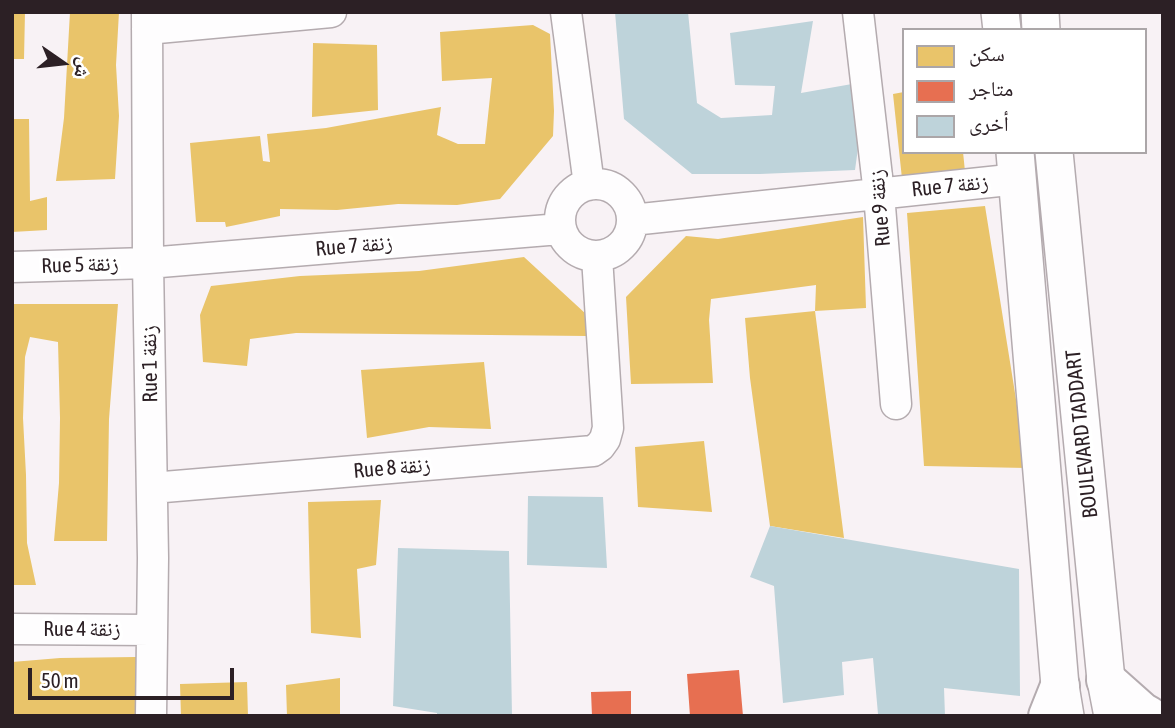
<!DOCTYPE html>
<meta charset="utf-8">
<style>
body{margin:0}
#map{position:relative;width:1175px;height:728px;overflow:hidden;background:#f8f2f5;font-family:"Asap Condensed","Noto Naskh Arabic",sans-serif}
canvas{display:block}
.frame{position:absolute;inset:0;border:14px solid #2c2025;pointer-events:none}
.legend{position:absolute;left:902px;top:28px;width:245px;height:126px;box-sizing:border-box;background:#fff;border:2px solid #aba6a8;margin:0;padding:9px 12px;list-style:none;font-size:21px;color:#2c2025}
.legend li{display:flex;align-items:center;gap:14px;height:35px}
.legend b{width:35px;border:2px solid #aba6a8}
.north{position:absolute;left:28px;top:28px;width:70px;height:70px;-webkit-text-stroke:5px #fff;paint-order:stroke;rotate:104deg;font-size:19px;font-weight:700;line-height:28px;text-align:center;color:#2c2025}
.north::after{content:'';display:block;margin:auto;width:24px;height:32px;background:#2c2025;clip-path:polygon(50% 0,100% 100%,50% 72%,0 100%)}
.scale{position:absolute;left:28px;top:668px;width:206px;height:32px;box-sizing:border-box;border:4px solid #2c2025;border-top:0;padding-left:9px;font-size:21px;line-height:24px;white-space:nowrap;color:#2c2025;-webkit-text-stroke:5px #fff;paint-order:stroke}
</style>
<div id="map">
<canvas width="1175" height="728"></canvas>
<div class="frame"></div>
<ul class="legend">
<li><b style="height:19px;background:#e9c46a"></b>سكن</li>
<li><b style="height:19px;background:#e76f51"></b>متاجر</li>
<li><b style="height:19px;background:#bed3da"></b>أخرى</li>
</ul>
<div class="north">ش</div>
<div class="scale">50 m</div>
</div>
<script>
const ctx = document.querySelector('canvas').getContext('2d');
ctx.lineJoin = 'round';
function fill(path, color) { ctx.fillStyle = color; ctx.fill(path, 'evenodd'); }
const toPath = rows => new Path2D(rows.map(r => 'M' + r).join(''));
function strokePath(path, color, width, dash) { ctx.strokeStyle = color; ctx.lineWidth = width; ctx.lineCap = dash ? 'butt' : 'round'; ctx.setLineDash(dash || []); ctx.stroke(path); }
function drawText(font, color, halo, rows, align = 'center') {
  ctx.font = font + ' "Asap Condensed","Noto Naskh Arabic",sans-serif'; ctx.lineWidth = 7; ctx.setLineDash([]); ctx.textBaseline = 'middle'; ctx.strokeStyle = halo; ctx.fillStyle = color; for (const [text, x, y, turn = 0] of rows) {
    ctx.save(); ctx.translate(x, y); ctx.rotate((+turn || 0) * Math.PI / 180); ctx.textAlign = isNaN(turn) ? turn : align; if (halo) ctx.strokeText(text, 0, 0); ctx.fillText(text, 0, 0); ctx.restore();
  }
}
fill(toPath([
 [12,12,25,12,24,59,12,59],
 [70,12,119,12,116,65,119,116,115,179,56,181,64,118],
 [533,25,550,34,554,111,553,136,500,199,457,205,398,204,337,210,280,209,280,216,226,227,225,222,196,222,190,143,260,136,263,161,270,162,267,134,326,128,441,107,437,135,458,144,485,144,492,78,442,81,440,32],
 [313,43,377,45,378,110,312,117],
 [904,92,904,152,963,152,966,181,903,188,893,94],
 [12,119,29,119,30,201,47,197,47,230,12,232],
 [985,206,1027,468,924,466,907,213],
 [863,217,866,308,815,311,844,538,770,526,750,378,745,318,815,311,816,285,711,299,709,320,713,383,631,384,626,297,686,236,718,239],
 [524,257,586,314,587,336,296,333,250,339,247,366,203,362,200,315,211,286,300,276,419,271],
 [12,304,118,304,109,419,107,541,54,541,59,483,60,418,58,342,30,337,25,357,23,418,26,475,27,543,36,585,12,585],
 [484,362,491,429,429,427,367,438,361,370],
 [704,441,712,512,638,507,635,447],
 [381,500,376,565,357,569,361,638,311,633,308,502],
 [136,657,135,716,12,716,12,662,60,658],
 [340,678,340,716,287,716,286,685],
 [247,682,248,716,181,716,180,684]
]), '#e9c46a');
fill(toPath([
 [739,670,743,716,690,716,687,674],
 [631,691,631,716,592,716,591,692]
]), '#e76f51');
fill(toPath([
 [615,12,688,12,697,103,721,118,772,115,775,86,735,85,730,33,813,21,801,93,852,84,859,141,855,170,760,174,692,174,624,119],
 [528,496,603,497,607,568,527,565],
 [770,526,1019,569,1020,696,944,688,945,716,878,714,873,658,842,662,844,695,783,703,774,586,750,577],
 [398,548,509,551,512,716,437,716,437,713,393,706]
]), '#bed3da');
const minor = toPath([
 [147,12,148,263,153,558,151,716],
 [566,12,589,185],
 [858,12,879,194,896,404],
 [147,29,331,12],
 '560 220a36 36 0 1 1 72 0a36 36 0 1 1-72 0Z',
 [632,220,1018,179],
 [12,267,148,263,560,229],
 [152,488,593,451,600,446,605,439,608,428,597,257],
 [12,629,151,630]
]);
const tertiary = toPath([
 [1000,12,1002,30],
 [1040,12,1041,30],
 [1015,152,1060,686,1065,716],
 [1054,152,1106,680,1113,716]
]);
const primary = toPath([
 [1106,680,1142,712,1149,716],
 [1048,716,1060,686]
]);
strokePath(minor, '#b4abaf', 33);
strokePath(tertiary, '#b4abaf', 40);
strokePath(primary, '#b4abaf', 42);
strokePath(minor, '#fefdfe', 30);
strokePath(tertiary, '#fefdfe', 37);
strokePath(primary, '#fefdfe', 38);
drawText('21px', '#2c2025', '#fff', [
 ["Rue 7 زنقة",950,186,-6],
 ["Rue 9 زنقة",880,208,-95],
 ["Rue 7 زنقة",354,246,-5],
 ["Rue 5 زنقة",80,265,-2],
 ["Rue 1 زنقة",150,364,-91],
 ["BOULEVARD TADDART",1082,434,-96],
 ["Rue 8 زنقة",392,468,-5],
 ["Rue 4 زنقة",82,629]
]);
</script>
